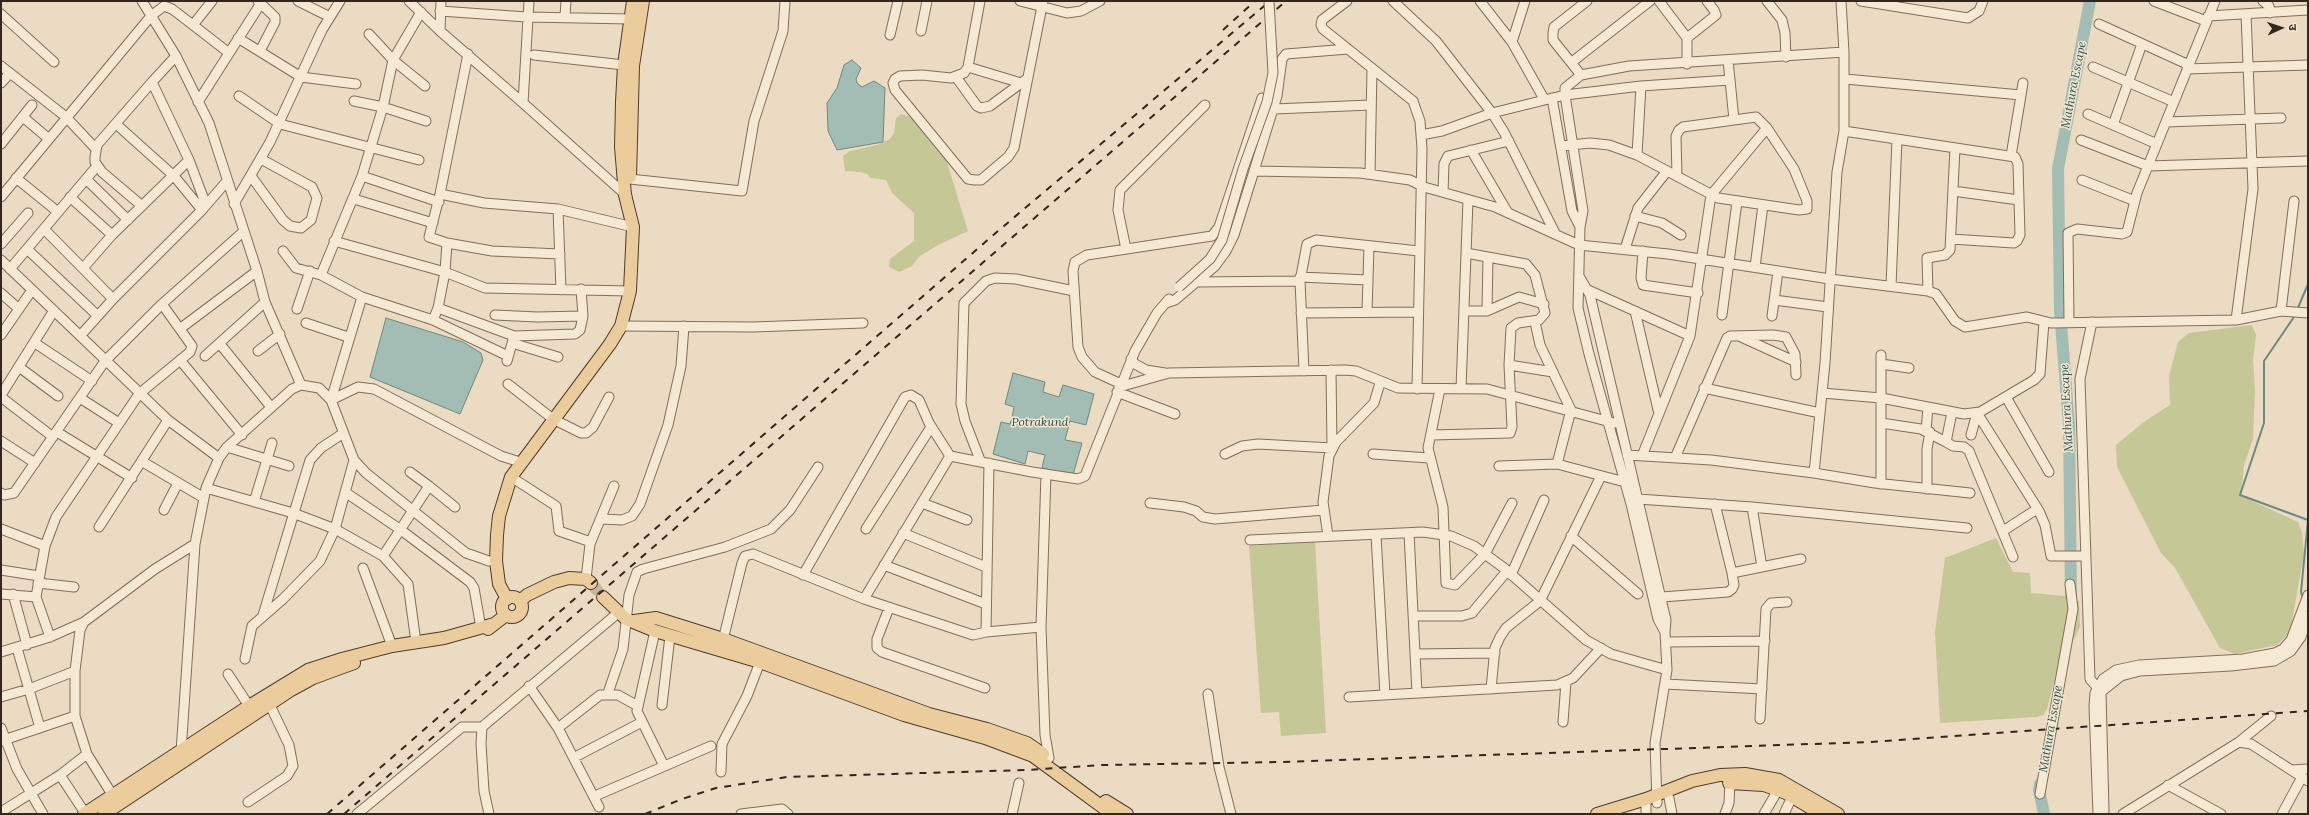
<!DOCTYPE html>
<meta charset="utf-8">
<style>
body{margin:0}
#map{position:relative;width:2309px;height:815px;overflow:hidden;background:#eadbc2;font-family:Lora,"Noto Sans Devanagari",serif}
canvas{display:block}
.frame{position:absolute;inset:0;border:2px solid #33261e;pointer-events:none}
.north{position:absolute;left:2261px;top:8px;width:40px;height:40px;-webkit-text-stroke:3px #f2e6d1;paint-order:stroke;rotate:87deg;font-size:11px;font-weight:700;line-height:16px;text-align:center;color:#33261e}
.north::after{content:'';display:block;margin:auto;width:14px;height:18px;background:#33261e;clip-path:polygon(50% 0,100% 100%,50% 72%,0 100%)}
</style>
<div id="map">
<canvas width="2309" height="815"></canvas>
<div class="frame"></div>
<div class="north">उ</div>
</div>
<script>
const ctx = document.querySelector('canvas').getContext('2d');
ctx.lineJoin = 'round';
function fill(path, color) { ctx.fillStyle = color; ctx.fill(path, 'evenodd'); }
const toPath = rows => new Path2D(rows.map(r => 'M' + r).join(''));
function strokePath(path, color, width, dash) { ctx.strokeStyle = color; ctx.lineWidth = width; ctx.lineCap = dash ? 'butt' : 'round'; ctx.setLineDash(dash || []); ctx.stroke(path); }
function drawText(font, color, halo, rows, align = 'center') {
  ctx.font = font + ' Lora,serif'; ctx.lineWidth = 3; ctx.setLineDash([]); ctx.textBaseline = 'middle'; ctx.strokeStyle = halo; ctx.fillStyle = color; for (const [text, x, y, turn = 0] of rows) {
    ctx.save(); ctx.translate(x, y); ctx.rotate((+turn || 0) * Math.PI / 180); ctx.textAlign = isNaN(turn) ? turn : align; if (halo) ctx.strokeText(text, 0, 0); ctx.fillText(text, 0, 0); ctx.restore();
  }
}
fill(toPath([
 [901,114,914,118,946,159,968,231,938,245,920,256,912,266,899,272,889,267,890,259,914,241,914,213,892,193,886,180,871,178,867,174,860,172,845,171,843,156,850,151,877,145,890,139,894,133,896,118],
 [2252,325,2256,335,2253,360,2255,390,2253,439,2244,465,2241,496,2298,522,2302,533,2304,554,2290,632,2277,645,2235,654,2220,648,2175,568,2161,553,2117,467,2116,445,2145,421,2170,405,2169,376,2178,342,2189,333],
 [1996,538,2013,572,2030,573,2031,593,2065,596,2079,601,2080,626,2076,636,2060,658,2047,709,2043,715,2036,717,1940,723,1935,632,1945,558],
 [1315,542,1326,733,1281,736,1279,712,1261,713,1249,546]
]), '#c5c797');
const water = toPath([
 [852,60,861,68,856,79,857,83,862,87,874,81,885,88,883,142,837,150,828,131,827,103,837,88,844,65,852,60],
 [386,318,463,342,481,353,483,360,460,414,370,377,386,318],
 [1013,373,1045,382,1043,392,1059,397,1063,385,1094,394,1086,425,1070,421,1065,440,1082,443,1073,475,1042,468,1045,455,1028,451,1025,464,993,454,1001,422,1010,424,1012,418,1014,407,1005,404,1013,373]
]);
fill(water, '#a4bdb4');
strokePath(water, '#6c8a80', 1);
strokePath(toPath([
 [2297,310,2308,284],
 [2296,314,2264,361,2264,423,2240,495,2308,520,2301,592,2303,599]
]), '#6c8a80', 2);
strokePath(toPath([
 [2071,596,2069,425,2060,311,2058,169,2090,1],
 [2040,784,2039,790,2044,814]
]), '#a4bdb4', 12);
strokePath(toPath([
 [591,583,603,597]
]), '#c5b7a1', 12, [12, 6]);
const minor = toPath([
 [142,1,176,56,209,123,257,271,265,302,301,385],
 [212,1,193,25,229,53],
 [258,1,275,17,275,22,260,51],
 [298,1,330,17],
 [409,1,440,31,523,103,627,196],
 [980,1,968,67,964,73,951,78,922,75,900,76,895,79,893,83,895,90,968,179,975,180,981,180,1008,157,1014,148,1043,1],
 [1020,1,1067,13,1081,11,1100,1],
 [1347,1,1322,20,1321,25,1323,29,1348,49],
 [1393,1,1436,41,1492,113,1504,132,1555,233],
 [1480,1,1512,42],
 [1525,1,1512,42,1544,99],
 [1659,1,1687,38,1687,64],
 [1767,1,1782,20,1785,33,1786,57],
 [1861,1,1968,18,1979,11,1983,1],
 [2154,1,2206,21],
 [2263,1,2269,6,2270,13],
 [440,11,527,17,631,19],
 [1,14,54,62],
 [565,16,566,1],
 [2208,16,2308,10],
 [2099,24,2189,65],
 [440,31,441,1],
 [921,31,927,1],
 [369,34,393,60,425,86],
 [890,35,898,1],
 [238,38,301,77,356,84],
 [1687,38,1716,15,1714,10,1707,1],
 [468,54,440,194,429,237,447,243,492,251,560,254],
 [534,55,624,65],
 [176,56,152,82,189,160,206,205],
 [1572,62,1650,1],
 [1,66,10,73],
 [968,67,1021,83],
 [2093,67,2174,102],
 [2187,69,2308,65],
 [1581,75,1553,40,1553,33,1554,27,1587,1],
 [956,77,977,106,981,108,990,106,1028,78],
 [1845,79,2021,95],
 [1,83,10,73,66,117,96,149],
 [239,96,280,124,419,160],
 [1552,98,1572,211,1580,227],
 [354,101,383,107,426,121],
 [198,102,261,3],
 [523,103,529,1],
 [1274,109,1371,105],
 [2088,114,2157,144],
 [23,117,49,139],
 [2166,122,2281,118],
 [116,124,174,176,202,210],
 [2113,125,2142,44],
 [1844,131,2015,157,2018,164,2020,235,2017,241,2014,243,1951,239],
 [1421,135,1442,131,1492,113,1565,95,1641,86,1730,80],
 [2081,140,2148,166,2308,161],
 [1,144,32,105],
 [1561,146,1590,143,1609,145,1637,155,1718,198,1799,210,1807,209,1807,201,1794,169,1767,128],
 [1471,150,1508,213],
 [1637,155,1641,86],
 [2011,156,2023,83],
 [1254,171,1277,96,1282,59,1286,54,1348,49,1413,101,1420,121,1422,149,1417,389],
 [1370,174,1372,68],
 [251,176,283,220,290,226,301,228,311,220,317,198,312,187,261,159],
 [362,176,439,202],
 [1677,176,1676,136,1679,130,1683,127,1734,120],
 [16,178,58,212],
 [86,179,128,220],
 [630,179,742,191,754,121,783,31,785,1],
 [2082,180,2135,201],
 [1953,191,2019,200],
 [1443,192,1444,164,1448,156,1509,141],
 [440,194,484,203,558,209,633,227],
 [1,197,151,16,164,6,172,9,193,25],
 [70,197,112,235],
 [354,199,433,223],
 [234,204,270,142,322,30,340,1],
 [142,206,102,172,95,162,95,157,97,145,152,82],
 [558,209,561,290],
 [1635,216,1662,223,1681,235],
 [44,229,113,299],
 [334,241,445,272,485,288,630,291],
 [1,244,28,213],
 [27,249,98,316],
 [1126,249,1118,210,1120,190,1205,105],
 [1625,249,1638,208,1667,171],
 [283,251,296,268,321,275,362,297,433,320,508,356],
 [1643,251,1641,278,1643,285,1698,293],
 [1,260,168,420,219,458],
 [84,267,112,235,189,160],
 [1755,267,1763,205],
 [10,269,97,166],
 [321,275,362,176,383,107,393,60,421,12],
 [1579,276,1590,295,1593,308,1666,620,1665,632,1667,670,1655,743,1657,803],
 [1300,277,1368,280],
 [1196,282,1300,281],
 [1891,286,1897,139],
 [1586,289,1690,336],
 [1928,291,1927,258,1945,255,1950,250,1955,148],
 [1,293,19,309],
 [1774,300,1828,307],
 [1166,303,1175,300,1215,266,1226,251,1234,235,1254,171,1360,173,1410,180,1424,187,1495,207,1579,245,1668,254,1830,279,1928,291,1936,294,1955,321,1965,327,2027,317,2051,323,2236,320,2281,311,2308,313],
 [438,308,514,336],
 [297,309,310,271],
 [1464,311,1487,311,1519,297,1544,304],
 [1487,311,1488,257],
 [1635,311,1659,414],
 [2281,311,2294,201],
 [1367,312,1369,246],
 [1301,313,1418,312],
 [495,315,537,317,583,316],
 [1722,315,1737,202],
 [1772,316,1778,271],
 [433,320,438,308,445,272,447,243],
 [2236,320,2253,189,2246,14],
 [2069,321,2068,233,2077,229,2122,234,2127,232,2137,193,2215,1],
 [1535,322,1540,345,1571,410,1557,464],
 [2092,322,2080,379,2090,679,2100,691],
 [306,323,348,337],
 [621,326,753,327,863,323],
 [181,328,257,271],
 [1,335,32,290],
 [80,336,113,299,202,210,227,181],
 [1741,337,1796,362],
 [35,343,92,381],
 [512,343,558,357],
 [220,344,271,407],
 [258,351,280,334],
 [205,356,265,302],
 [1131,359,1135,364,1146,370,1165,373],
 [180,360,242,435],
 [507,361,514,336,575,334,580,330,583,316,581,289],
 [1881,364,1909,368],
 [1509,365,1553,372],
 [19,367,58,396],
 [1304,371,1300,281,1307,244,1316,240,1419,251],
 [508,384,553,419,581,433,586,433,593,427,609,397],
 [1121,384,1095,372,1082,357,1078,347,1073,271,1075,262,1087,255,1212,236,1219,227,1262,98],
 [1119,387,1169,373,1345,370,1356,371,1398,388,1487,389,1614,423],
 [1704,388,1820,413],
 [1440,389,1428,448,1443,507,1446,583,1455,585,1485,554,1512,503],
 [1461,389,1468,200],
 [1117,392,1175,414],
 [1822,393,1881,398,1964,414,1980,412,2034,380,2040,374,2044,322],
 [1,395,53,312],
 [1,397,53,437],
 [2006,397,2049,472],
 [80,398,119,423],
 [331,400,358,387,374,389,501,456,520,462],
 [331,400,362,297],
 [1952,412,1946,442,1953,446,1964,447,1969,451,2013,557],
 [1977,413,2039,511,2045,525,2051,556,2086,556],
 [1881,423,1921,429,1946,442],
 [1926,431,1928,407],
 [57,432,132,478],
 [1431,435,1510,433,1512,427,1509,365,1511,328,1518,323,1539,320,1545,313,1535,275,1526,264,1466,253],
 [1971,435,1977,413],
 [1,441,35,463],
 [227,447,289,466],
 [1225,454,1242,446,1258,444,1332,448,1331,370],
 [1373,454,1429,458],
 [1627,455,1711,460,1814,473,1825,363,1837,172,1844,131,1844,52],
 [1642,456,1690,336,1711,195,1767,128,1756,117,1734,120,1728,60],
 [1675,458,1727,338,1730,336,1773,335,1786,337,1795,354,1796,375],
 [980,460,965,421,961,404,964,303,986,281,995,278,1016,279,1074,291],
 [143,462,204,498],
 [1499,466,1557,464,1625,482],
 [410,472,429,486],
 [1814,473,1875,483,1970,493],
 [1046,474,1041,627,1045,735,1049,758],
 [511,477,556,506,559,531,588,541,590,544,586,579],
 [1881,484,1881,355],
 [206,488,293,513,335,529,383,556,408,584,416,642],
 [1927,489,1927,449,1930,432],
 [345,492,401,530,470,582,474,588,481,628],
 [1,493,4,495,14,493,105,361,162,304,244,231],
 [1638,499,1752,507,1967,528],
 [254,502,272,443],
 [922,503,967,520],
 [1150,503,1184,507,1196,511,1203,517,1215,519,1324,510],
 [1752,507,1762,567],
 [164,510,178,483],
 [602,519,622,520,632,516,640,504,668,425,681,366,684,326],
 [99,527,168,420],
 [1,529,45,546],
 [866,529,931,427],
 [2003,531,2037,509],
 [903,533,986,567],
 [1409,533,1417,693],
 [1376,535,1385,695],
 [1328,536,1323,502,1329,456,1336,442,1374,403,1380,383],
 [1571,536,1638,594],
 [1250,540,1423,532,1451,536,1474,546,1504,568,1586,640,1611,654,1667,670],
 [590,544,614,486],
 [383,556,429,486,455,507],
 [884,565,986,604],
 [363,568,392,646],
 [1,570,39,576],
 [1732,573,1801,559],
 [803,575,905,397,911,395,919,400,929,423,950,456],
 [1511,575,1544,500],
 [38,583,74,587],
 [1,594,36,597],
 [13,594,27,645],
 [1662,597,1728,592,1732,589,1734,585,1732,573,1715,504],
 [864,599,973,635,986,632,989,463],
 [889,608,877,639,877,648,882,652,985,688],
 [263,615,310,460,321,448,342,434],
 [1413,616,1462,616,1472,613,1507,571],
 [655,631,637,711,664,766],
 [986,632,1041,627],
 [1665,632,1658,619,1631,504,1589,354,1578,308,1580,227,1583,211,1565,95,1565,88,1581,75,1629,66,1844,52,1841,1],
 [50,637,36,597,45,546,56,517,139,394,190,352,192,346,162,304],
 [1666,642,1765,641],
 [722,644,742,563,745,556,753,554,864,599,950,456,1032,472,1078,479,1085,476,1135,351,1157,313,1169,299],
 [17,648,40,728],
 [1,652,50,637,84,622],
 [1415,654,1495,653],
 [245,659,252,626,283,599,320,561,335,529,354,460],
 [228,674,249,706],
 [1665,684,1762,689],
 [529,686,558,728,599,807],
 [1491,689,1495,648,1500,637,1506,628,1540,601,1601,476],
 [608,693,623,649,629,595,637,572,643,569,725,547,771,529,790,510,818,467],
 [1208,694,1219,767,1231,814],
 [1,697,29,689,75,671],
 [1349,697,1557,685,1573,678,1601,648],
 [662,705,670,636],
 [1760,719,1766,609,1771,603,1787,602],
 [1563,722,1566,682],
 [1,728,17,769,43,814],
 [558,728,600,695,618,695,636,705],
 [1,741,75,716],
 [2239,742,2271,716],
 [181,752,195,544,206,488,219,458,227,447,292,389,301,385,319,388,331,400,354,460,366,473,466,553,489,561,496,561],
 [87,754,113,796],
 [575,757,642,722],
 [2291,770,2308,769],
 [721,772,722,744,747,696,760,662],
 [60,775,85,813],
 [2168,785,2221,814],
 [2040,794,2073,609,2070,584],
 [595,796,711,746],
 [1669,798,1672,814],
 [1646,799,1646,814],
 [248,802,287,776,293,766,289,745,269,703],
 [2104,811,2101,692,2121,676,2140,671,2231,666,2274,661,2291,651,2301,637,2308,616],
 [1,812,60,775,87,754,75,716,75,671,80,630,84,622,155,569,195,544],
 [357,814,462,727,482,727],
 [489,814,484,791,481,744,482,727,618,613],
 [741,814,782,809,788,814],
 [1012,814,1019,783],
 [1725,814,1729,803,1730,782],
 [1764,814,1778,790],
 [1784,814,1792,797],
 [2098,814,2094,706,2095,693,2103,679,2116,670,2139,665,2243,659,2275,653,2283,649,2291,640,2308,595],
 [2123,814,2239,742,2251,744,2308,781],
 [2282,814,2302,777]
]);
const major = toPath([
 [630,177,633,66,643,1],
 [603,597,626,619,655,631,760,662,904,715,985,738,1033,756,1112,814],
 '502 607a10 10 0 1 1 20 0a10 10 0 1 1-20 0Z',
 [507,599,499,584,496,561,497,535,499,516,511,477,610,344,621,326,630,291,633,227,625,195,621,147,622,102,624,65,633,1],
 [520,601,527,595,554,582,569,578,586,579,591,583],
 [634,621,656,618,723,639,929,714,987,729,1027,743,1043,754],
 [488,629,506,615],
 [1729,783,1764,785,1786,793,1821,814],
 [1106,801,1127,814],
 [84,814,249,706,308,670,342,659,392,646,444,638,494,624],
 [104,814,291,690,313,678,354,663],
 [1597,814,1646,799,1692,781,1720,775,1745,774,1779,780,1838,814]
]);
strokePath(minor, '#836d5b', 11);
strokePath(major, '#503c2f', 14);
strokePath(minor, '#f6e9d4', 9);
strokePath(major, '#ebcc9c', 12);
strokePath(toPath([
 [1223,30,1255,1],
 [327,814,998,231,1270,1],
 [344,814,1286,1],
 [645,814,682,799,716,788,787,777,1026,770,1102,765,1283,762,1870,742,2308,711]
]), '#33261e', 2, [7, 7]);
const minorBridge = toPath([
 [1179,287,1210,259,1222,240,1243,169,1267,102,1273,73,1269,1]
]);
strokePath(minorBridge, '#836d5b', 11, []);
strokePath(minorBridge, '#f6e9d4', 9);
drawText('italic 12px', '#2e524d', '#f2e6d1', [
 ["Mathura Escape",2074,85,-79],
 ["Mathura Escape",2067,408,-93],
 ["Potrakund",1040,423],
 ["Mathura Escape",2051,729,-80]
]);
</script>
